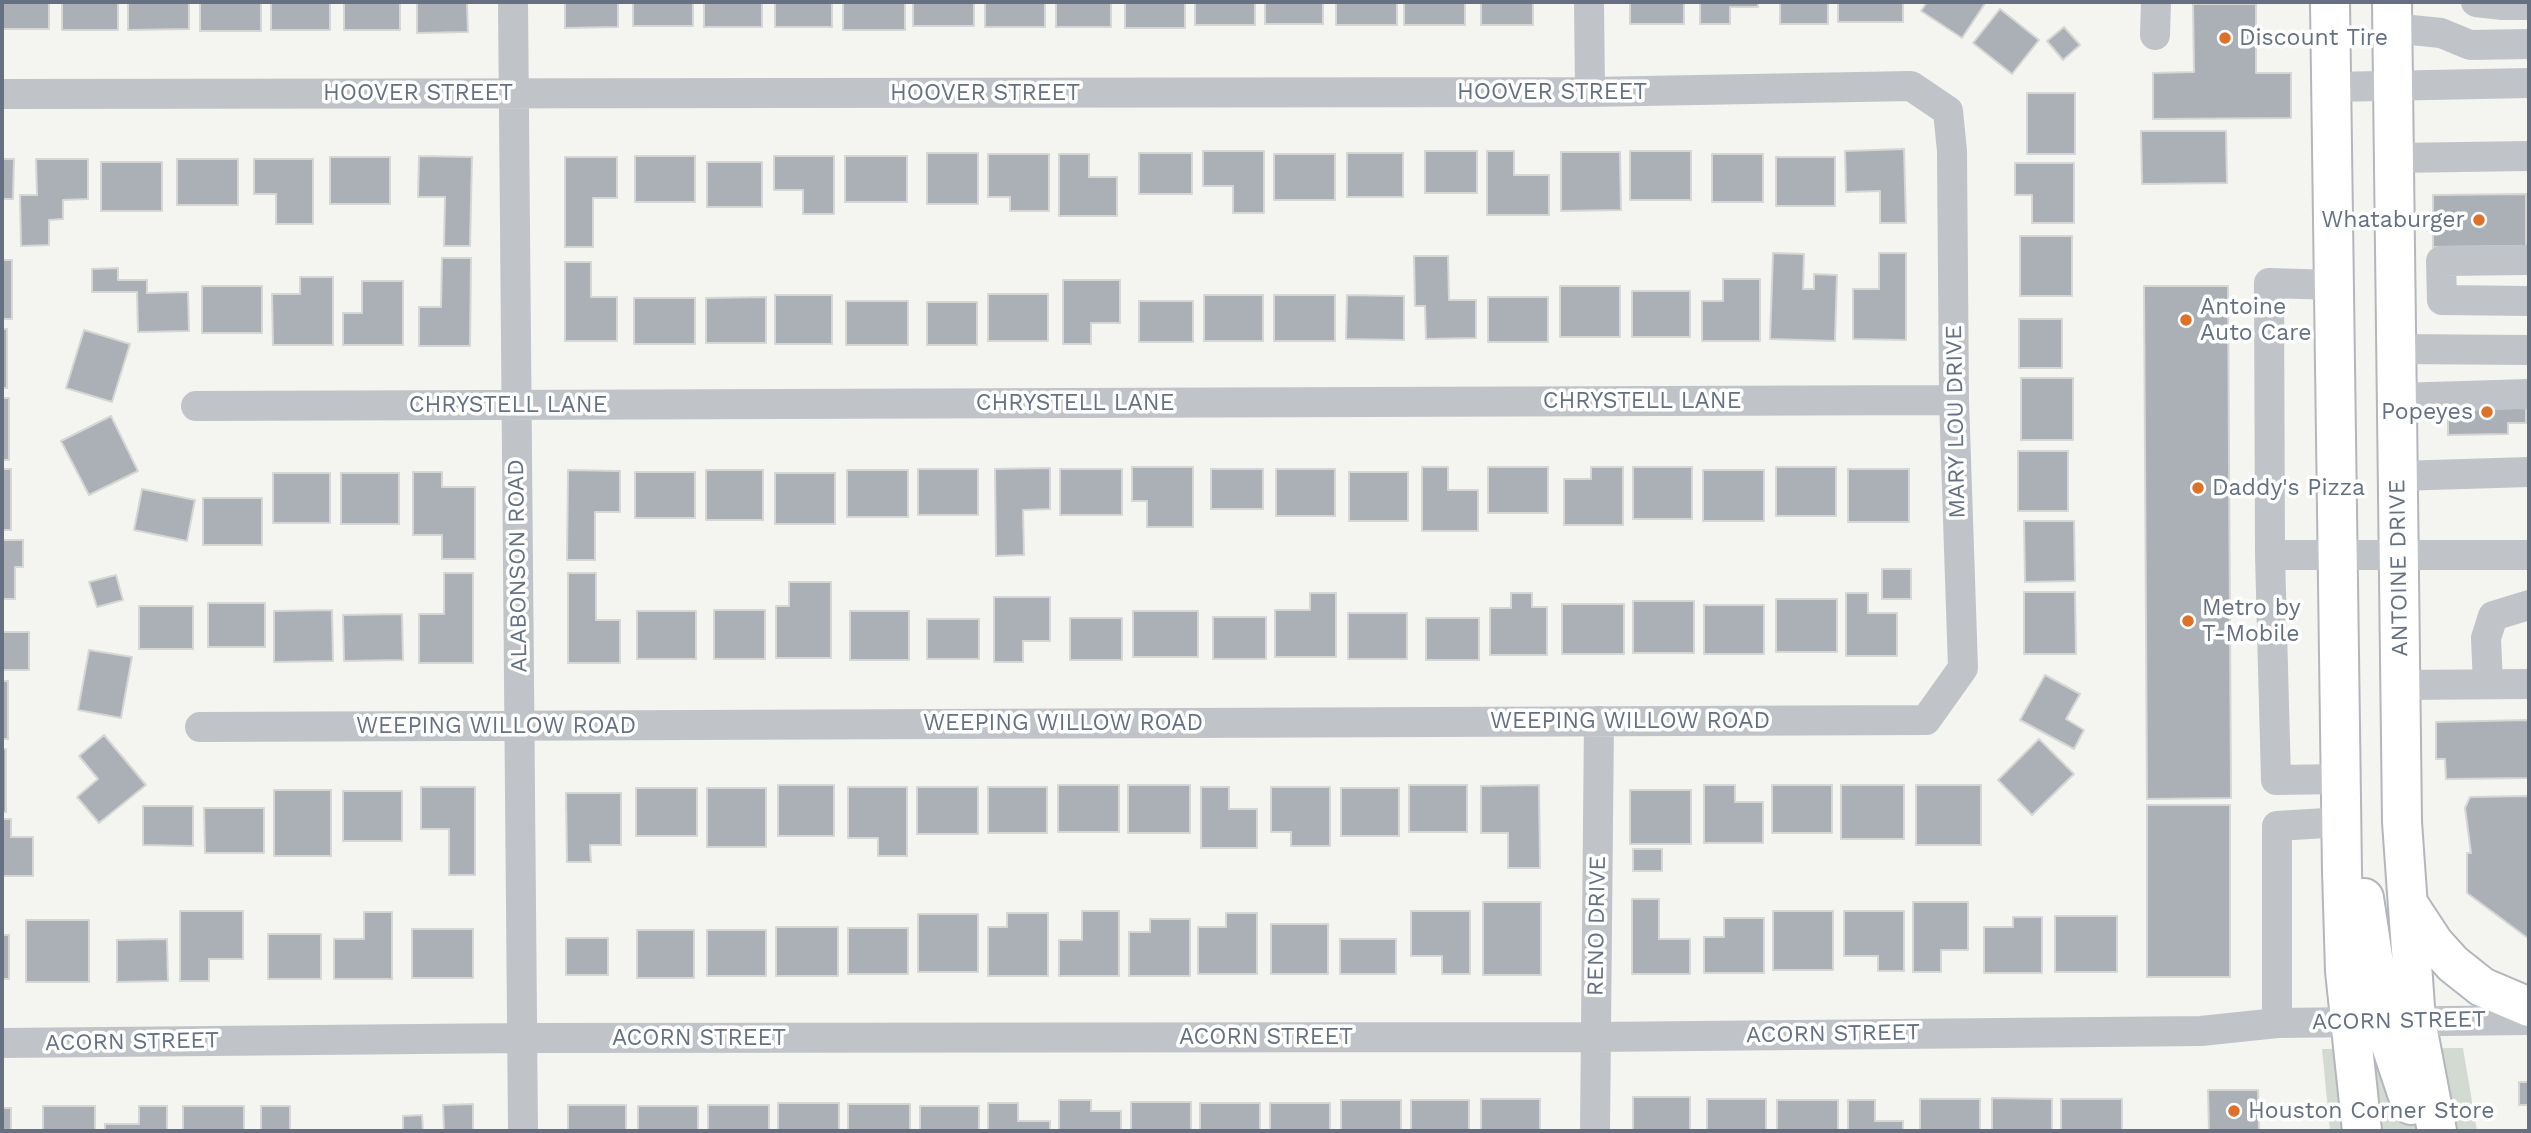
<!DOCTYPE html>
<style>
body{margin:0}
#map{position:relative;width:2531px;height:1133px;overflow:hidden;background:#f4f5f1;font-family:"Work Sans",sans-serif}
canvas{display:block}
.frame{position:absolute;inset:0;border:4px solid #657082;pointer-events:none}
</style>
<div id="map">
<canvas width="2531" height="1133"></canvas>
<div class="frame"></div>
</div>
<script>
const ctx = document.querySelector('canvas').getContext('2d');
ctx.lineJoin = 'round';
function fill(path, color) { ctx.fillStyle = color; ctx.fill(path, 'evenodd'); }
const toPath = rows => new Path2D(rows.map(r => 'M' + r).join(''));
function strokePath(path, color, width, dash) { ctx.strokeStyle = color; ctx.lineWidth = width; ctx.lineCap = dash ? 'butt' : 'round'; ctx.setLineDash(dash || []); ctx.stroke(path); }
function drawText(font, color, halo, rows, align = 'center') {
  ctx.font = font + ' "Work Sans",sans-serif'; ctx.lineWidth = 7; ctx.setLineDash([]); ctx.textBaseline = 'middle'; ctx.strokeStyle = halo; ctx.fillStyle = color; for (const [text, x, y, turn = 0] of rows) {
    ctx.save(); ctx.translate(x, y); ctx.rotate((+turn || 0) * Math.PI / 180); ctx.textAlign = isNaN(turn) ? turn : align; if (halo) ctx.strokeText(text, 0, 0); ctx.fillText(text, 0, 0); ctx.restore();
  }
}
fill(toPath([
 [2463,1048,2477,1131,2330,1131,2322,1049]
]), '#d3dad1');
const building = toPath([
 [2,2,49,2,49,29,2,29,2,2],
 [62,2,118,2,118,30,62,30,62,2],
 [128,2,189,2,189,29,128,30,128,2],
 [200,2,261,2,261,31,200,31,200,2],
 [271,2,330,2,330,30,271,30,271,2],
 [344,2,400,2,400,30,344,30,344,2],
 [417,2,467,2,468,32,417,33,417,2],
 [565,2,618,2,618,27,565,28,565,2],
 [633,2,693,2,693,26,633,26,633,2],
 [704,2,762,2,762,27,704,27,704,2],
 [775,2,832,2,832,27,775,27,775,2],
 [843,2,905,2,905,30,843,30,843,2],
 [913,2,974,2,974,26,913,26,913,2],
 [985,2,1045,2,1045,27,985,27,985,2],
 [1056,2,1111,2,1111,27,1056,27,1056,2],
 [1125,2,1185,2,1185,28,1125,28,1125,2],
 [1195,2,1255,2,1255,25,1195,25,1195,2],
 [1265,2,1323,2,1323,24,1265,24,1265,2],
 [1336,2,1397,2,1397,25,1336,25,1336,2],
 [1404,2,1465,2,1465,25,1404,25,1404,2],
 [1481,2,1533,2,1533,25,1481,25,1481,2],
 [1630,2,1684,2,1684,24,1630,24,1630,2],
 [1700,2,1758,2,1758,7,1730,7,1730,24,1700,24,1700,2],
 [1780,2,1828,2,1828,24,1780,24,1780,2],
 [1838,2,1903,2,1903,22,1838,22,1838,2],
 [1927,2,1986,2,1962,38,1921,11,1927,2],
 [2193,4,2256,4,2256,73,2291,73,2291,118,2153,119,2153,73,2194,72,2193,4],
 [2000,9,2039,40,2012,74,1973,43,2000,9],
 [2064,27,2080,45,2063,60,2047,41,2064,27],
 [2027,93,2075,93,2075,154,2027,154,2027,93],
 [2141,131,2226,131,2227,183,2142,184,2141,131],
 [1904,149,1906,223,1880,223,1880,191,1846,192,1845,151,1904,149],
 [1203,151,1264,151,1264,213,1233,213,1233,186,1203,186,1203,151],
 [1425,151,1477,151,1477,193,1425,193,1425,151],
 [1487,151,1514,151,1514,175,1549,175,1549,215,1487,215,1487,151],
 [1630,151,1691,151,1691,200,1630,200,1630,151],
 [1561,152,1620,152,1621,210,1561,211,1561,152],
 [927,153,978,153,978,204,927,204,927,153],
 [1139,153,1192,153,1192,194,1139,194,1139,153],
 [1347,153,1403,153,1403,197,1347,197,1347,153],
 [988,154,1049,154,1049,211,1010,211,1010,197,988,197,988,154],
 [1059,154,1089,154,1089,177,1117,177,1117,216,1059,216,1059,154],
 [1274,154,1335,154,1335,200,1274,200,1274,154],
 [1712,154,1763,154,1763,202,1712,202,1712,154],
 [419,156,472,157,470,246,444,246,445,197,418,197,419,156],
 [635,156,695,156,695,202,635,202,635,156],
 [774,156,834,156,834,214,803,214,803,190,774,190,774,156],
 [845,156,907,156,907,202,845,202,845,156],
 [330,157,390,157,390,204,330,204,330,157],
 [565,157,617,157,617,198,593,198,593,247,565,247,565,157],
 [1776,157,1835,157,1835,206,1776,206,1776,157],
 [2,159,14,159,13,199,2,199,2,159],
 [36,159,88,159,88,199,63,200,63,219,49,220,49,245,21,246,20,195,37,195,36,159],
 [177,159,238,159,238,205,177,205,177,159],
 [254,159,313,159,313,224,276,224,276,194,254,194,254,159],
 [101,162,162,162,162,211,101,211,101,162],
 [707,162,762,162,762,207,707,207,707,162],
 [2015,163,2074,163,2074,223,2032,223,2032,195,2015,195,2015,163],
 [2526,194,2526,246,2433,247,2433,195,2526,194],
 [2020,236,2072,236,2072,296,2020,296,2020,236],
 [1773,253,1804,254,1803,289,1814,289,1814,274,1837,275,1835,341,1770,339,1773,253],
 [1879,253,1906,253,1906,340,1853,339,1853,289,1879,289,1879,253],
 [1414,256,1448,256,1449,300,1476,300,1476,338,1426,339,1425,306,1415,306,1414,256],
 [442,258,471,258,470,346,419,346,419,307,441,307,442,258],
 [2,260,12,260,12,319,2,319,2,260],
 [565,262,591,262,591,297,617,297,617,341,565,341,565,262],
 [118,268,118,280,147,280,147,293,188,292,189,331,138,332,137,292,92,292,92,269,118,268],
 [300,277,333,277,333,345,273,345,272,294,300,294,300,277],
 [1723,279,1760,279,1760,341,1702,341,1702,301,1723,301,1723,279],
 [1063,280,1120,280,1120,323,1091,323,1091,344,1063,344,1063,280],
 [362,281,403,281,403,345,343,345,343,313,362,313,362,281],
 [202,286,262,286,262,333,202,333,202,286],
 [1560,286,1620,286,1620,337,1560,337,1560,286],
 [2144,286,2228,286,2231,798,2147,799,2144,286],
 [1632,291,1690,291,1690,337,1632,337,1632,291],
 [988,294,1048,294,1048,341,988,341,988,294],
 [775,295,832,295,832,344,775,344,775,295],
 [1204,295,1263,295,1263,341,1204,341,1204,295],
 [1274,295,1335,295,1335,341,1274,341,1274,295],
 [1347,295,1404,296,1404,340,1346,339,1347,295],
 [766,297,766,343,706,343,706,298,766,297],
 [1488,297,1548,297,1548,342,1488,342,1488,297],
 [634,298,695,298,695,344,634,344,634,298],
 [846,301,908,301,908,345,846,345,846,301],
 [1139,301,1193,301,1193,342,1139,342,1139,301],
 [927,302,977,302,977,345,927,345,927,302],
 [2019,319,2062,319,2062,368,2019,368,2019,319],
 [2,329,7,329,7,388,2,388,2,329],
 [84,330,130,344,112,402,66,388,84,330],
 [2021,378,2073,378,2073,440,2021,440,2021,378],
 [2,398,9,398,9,460,2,460,2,398],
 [2526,401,2526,423,2508,423,2508,434,2448,435,2448,402,2526,401],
 [111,416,138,471,89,495,61,441,111,416],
 [2018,451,2068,451,2068,511,2018,511,2018,451],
 [1132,467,1193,467,1193,527,1147,527,1147,501,1132,501,1132,467],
 [1422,467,1448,467,1448,490,1478,490,1478,531,1422,531,1422,467],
 [1488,467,1548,467,1548,513,1488,513,1488,467],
 [1591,467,1623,467,1623,525,1564,525,1564,479,1591,479,1591,467],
 [1633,467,1692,467,1692,519,1633,519,1633,467],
 [1776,467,1836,467,1836,516,1776,516,1776,467],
 [1050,468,1050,509,1023,510,1024,555,996,556,995,469,1050,468],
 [2,469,11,469,11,530,2,530,2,469],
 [918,469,978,469,978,515,918,515,918,469],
 [1060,469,1122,469,1122,515,1060,515,1060,469],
 [1211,469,1263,469,1263,509,1211,509,1211,469],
 [1276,469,1335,469,1335,516,1276,516,1276,469],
 [1848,469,1909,469,1909,522,1848,522,1848,469],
 [568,470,620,471,620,512,595,512,595,560,567,560,568,470],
 [706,470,763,470,763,520,706,520,706,470],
 [847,470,908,470,908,517,847,517,847,470],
 [1703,470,1764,470,1764,521,1703,521,1703,470],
 [413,472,442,472,442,487,475,487,475,559,442,559,442,535,413,535,413,472],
 [635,472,695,472,695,518,635,518,635,472],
 [1349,472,1408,472,1408,521,1349,521,1349,472],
 [273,473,330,473,330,523,273,523,273,473],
 [341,473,399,473,399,524,341,524,341,473],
 [775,473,835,473,835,524,775,524,775,473],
 [142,489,195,500,187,541,134,530,142,489],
 [203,498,262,498,262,545,203,545,203,498],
 [2024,521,2074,521,2075,581,2025,582,2024,521],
 [2,540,23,540,23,567,15,567,15,599,2,599,2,540],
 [1882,569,1911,569,1911,599,1882,599,1882,569],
 [444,573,473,573,473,663,419,663,419,614,444,614,444,573],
 [568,573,596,573,596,620,620,620,620,663,568,663,568,573],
 [116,575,123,600,97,607,89,582,116,575],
 [789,582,831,582,831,658,776,658,776,606,789,606,789,582],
 [2024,592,2075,592,2076,654,2024,654,2024,592],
 [1310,593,1336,593,1336,657,1275,657,1275,610,1310,610,1310,593],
 [1511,593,1532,593,1532,607,1547,607,1547,655,1490,655,1490,608,1511,608,1511,593],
 [1846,593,1868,593,1868,613,1897,613,1897,656,1846,656,1846,593],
 [994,597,1050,597,1050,641,1023,641,1023,662,994,662,994,597],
 [1776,599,1837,599,1837,652,1776,652,1776,599],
 [1633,601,1694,601,1694,653,1633,653,1633,601],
 [208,603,265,603,265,647,208,647,208,603],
 [1562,604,1624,604,1624,654,1562,654,1562,604],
 [1704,605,1764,605,1764,654,1704,654,1704,605],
 [139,606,193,606,193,649,139,649,139,606],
 [332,610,333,661,274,662,274,611,332,610],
 [714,610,765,610,765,659,714,659,714,610],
 [637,611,696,611,696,659,637,659,637,611],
 [850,611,909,611,909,660,850,660,850,611],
 [1133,611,1198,611,1198,657,1133,657,1133,611],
 [1348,613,1407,613,1407,659,1348,659,1348,613],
 [402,614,403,660,344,661,343,615,402,614],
 [1213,617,1266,617,1266,659,1213,659,1213,617],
 [1070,618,1122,618,1122,660,1070,660,1070,618],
 [1426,618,1479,618,1479,660,1426,660,1426,618],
 [927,619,979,619,979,659,927,659,927,619],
 [2,632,29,632,29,670,2,670,2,632],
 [89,650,132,657,121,718,78,710,89,650],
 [2045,675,2080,694,2066,719,2084,730,2074,749,2020,720,2045,675],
 [2,681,8,681,8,739,2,739,2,681],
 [2529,720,2529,778,2446,779,2445,759,2436,759,2436,722,2529,720],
 [104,735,146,785,99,823,77,797,98,779,79,756,104,735],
 [2039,739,2074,774,2032,815,1998,780,2039,739],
 [2,749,6,749,6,812,2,812,2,749],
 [778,785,834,785,834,836,778,836,778,785],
 [1058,785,1119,785,1119,832,1058,832,1058,785],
 [1128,785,1190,785,1190,833,1128,833,1128,785],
 [1409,785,1467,785,1467,832,1409,832,1409,785],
 [1539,785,1540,868,1508,868,1508,833,1481,833,1481,786,1539,785],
 [1704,785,1735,785,1735,802,1763,802,1763,843,1704,843,1704,785],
 [1772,785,1832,785,1832,833,1772,833,1772,785],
 [1841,785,1904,785,1904,839,1841,839,1841,785],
 [1916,785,1981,785,1981,845,1916,845,1916,785],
 [421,787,475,787,475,875,449,875,449,829,421,829,421,787],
 [848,787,907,787,907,856,878,856,878,838,848,838,848,787],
 [917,787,978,787,978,834,917,834,917,787],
 [988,787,1047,787,1047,833,988,833,988,787],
 [1201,787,1229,787,1229,809,1257,809,1257,848,1201,848,1201,787],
 [1271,787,1330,787,1330,846,1291,846,1291,832,1271,832,1271,787],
 [636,788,697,788,697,836,636,836,636,788],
 [707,788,766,788,766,847,707,847,707,788],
 [1341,788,1399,788,1399,836,1341,836,1341,788],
 [274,790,331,790,331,856,274,856,274,790],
 [1630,790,1691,790,1691,844,1630,844,1630,790],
 [343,791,402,791,402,841,343,841,343,791],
 [566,793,621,793,621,845,590,845,591,862,567,862,566,793],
 [2529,796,2529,939,2467,893,2467,853,2471,853,2465,808,2470,797,2529,796],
 [2147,805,2230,805,2230,977,2147,977,2147,805],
 [143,806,193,806,193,846,143,845,143,806],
 [204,808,264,808,264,853,205,853,204,808],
 [2,819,11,819,11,837,33,837,33,876,2,876,2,819],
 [1633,849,1662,849,1662,871,1633,871,1633,849],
 [1632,899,1659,899,1659,939,1690,939,1690,974,1632,974,1632,899],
 [1483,902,1541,902,1541,975,1483,975,1483,902],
 [1913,902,1968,902,1968,950,1941,950,1941,972,1913,972,1913,902],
 [180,911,243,911,243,959,209,959,209,981,180,981,180,911],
 [1082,911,1119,911,1119,976,1059,976,1059,940,1082,940,1082,911],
 [1411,911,1470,911,1470,974,1442,974,1442,956,1411,956,1411,911],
 [1773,911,1833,911,1833,970,1773,970,1773,911],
 [1844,911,1904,911,1904,971,1878,971,1878,956,1844,956,1844,911],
 [364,912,392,912,392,979,334,979,334,939,364,939,364,912],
 [1007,913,1048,913,1048,976,988,976,988,927,1007,927,1007,913],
 [1226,913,1257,913,1257,974,1198,974,1198,927,1226,927,1226,913],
 [918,914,978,914,978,972,918,972,918,914],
 [2055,916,2117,916,2117,972,2055,972,2055,916],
 [2013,917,2042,917,2042,973,1984,973,1984,927,2013,927,2013,917],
 [1724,918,1764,918,1764,973,1704,973,1704,937,1724,937,1724,918],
 [1150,919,1190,919,1190,976,1129,976,1129,932,1150,932,1150,919],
 [26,920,89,920,89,982,26,982,26,920],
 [1271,924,1328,924,1328,974,1271,974,1271,924],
 [776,927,838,927,838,976,776,976,776,927],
 [848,928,908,928,908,974,848,974,848,928],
 [412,929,473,929,473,978,412,978,412,929],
 [637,930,694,930,694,978,637,978,637,930],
 [707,930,766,930,766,976,707,976,707,930],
 [268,934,321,934,321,979,268,979,268,934],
 [2,935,9,935,9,979,2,979,2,935],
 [566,938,608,938,608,975,566,975,566,938],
 [167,939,168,981,117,982,117,940,167,939],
 [1340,939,1396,939,1396,974,1340,974,1340,939],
 [2519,1082,2529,1082,2529,1105,2519,1105,2519,1082],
 [2208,1090,2258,1090,2259,1131,2209,1131,2208,1090],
 [1633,1097,1690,1097,1690,1131,1633,1131,1633,1097],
 [1992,1098,2052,1099,2052,1131,1992,1131,1992,1098],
 [1481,1099,1540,1099,1540,1131,1481,1131,1481,1099],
 [1707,1099,1766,1099,1766,1131,1707,1131,1707,1099],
 [1920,1099,1980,1099,1980,1131,1920,1131,1920,1099],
 [2061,1099,2122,1099,2122,1131,2061,1131,2061,1099],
 [1059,1100,1091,1100,1091,1111,1121,1111,1121,1131,1059,1131,1059,1100],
 [1341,1100,1401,1100,1401,1131,1341,1131,1341,1100],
 [1411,1100,1469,1100,1469,1131,1411,1131,1411,1100],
 [1777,1100,1838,1100,1838,1131,1777,1131,1777,1100],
 [1848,1100,1875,1100,1875,1121,1903,1121,1903,1131,1848,1131,1848,1100],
 [1131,1102,1191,1102,1191,1131,1131,1131,1131,1102],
 [778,1103,839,1103,839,1131,778,1131,778,1103],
 [988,1103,1018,1103,1018,1121,1050,1121,1050,1131,988,1131,988,1103],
 [1200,1103,1260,1103,1260,1131,1200,1131,1200,1103],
 [1270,1103,1330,1103,1330,1131,1270,1131,1270,1103],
 [473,1104,473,1131,444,1131,443,1105,473,1104],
 [848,1104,910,1104,910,1131,848,1131,848,1104],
 [568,1105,626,1105,626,1131,568,1131,568,1105],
 [708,1105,769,1105,769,1131,708,1131,708,1105],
 [43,1106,95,1106,95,1131,43,1131,43,1106],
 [139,1106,167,1106,167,1131,105,1131,105,1124,139,1124,139,1106],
 [183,1106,244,1106,244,1131,183,1131,183,1106],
 [261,1106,290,1106,290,1131,261,1131,261,1106],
 [638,1106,698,1106,698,1131,638,1131,638,1106],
 [920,1106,979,1106,979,1131,920,1131,920,1106],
 [2,1108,11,1108,11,1131,2,1131,2,1108],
 [422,1115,423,1131,403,1131,403,1116,422,1115]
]);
fill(building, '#abb0b7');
strokePath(building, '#d6d6d4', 2);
const major = toPath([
 [2330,2,2342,871,2345,971,2362,1131],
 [2392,2,2402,822,2416,1021,2437,1131],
 [2364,898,2383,1022,2411,1105],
 [2409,905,2434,943,2453,964,2482,987,2529,1007]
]);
strokePath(major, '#b3b6bb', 42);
strokePath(toPath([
 [513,2,523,1131],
 [1589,2,1590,92],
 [2476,2,2503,5,2529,5],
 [2392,28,2441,33,2470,45,2529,44],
 [2155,35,2156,2],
 [2331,87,2529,83],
 [2,94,1590,92,1911,86,1948,111,1952,151,1954,400,1963,668,1926,720,200,727],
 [2394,158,2529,156],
 [2529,260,2441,261,2442,300,2529,301],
 [2335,285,2269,283,2270,555,2529,555],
 [2397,349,2529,350],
 [2397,398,2529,394],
 [196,406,1954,400],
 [2398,476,2529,472],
 [2270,555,2276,780,2341,779],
 [2488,684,2486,638,2493,616,2529,605],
 [2400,685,2529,684],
 [2277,1023,2277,826,2342,822],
 [2,1043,522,1038,1595,1037,2201,1031,2277,1023,2529,1020],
 [1595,1131,1599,721]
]), '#c0c3c7', 30);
strokePath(major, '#fff', 38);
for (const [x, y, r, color] of [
 [2225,38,7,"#de7128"],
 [2479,220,7,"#de7128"],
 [2186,320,7,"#de7128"],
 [2487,412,7,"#de7128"],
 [2198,488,7,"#de7128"],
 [2188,621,7,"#de7128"],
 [2234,1111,7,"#de7128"]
]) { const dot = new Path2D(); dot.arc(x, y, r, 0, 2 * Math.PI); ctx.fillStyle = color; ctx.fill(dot); strokePath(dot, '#fff', 2.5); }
drawText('23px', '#657082', '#fff', [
 ["Discount Tire",2239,38],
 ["Whataburger",2465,220,"right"],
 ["Antoine",2200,307],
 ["Auto Care",2200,333],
 ["Popeyes",2473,412,"right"],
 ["Daddy's Pizza",2212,488],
 ["Metro by",2202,608],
 ["T-Mobile",2202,634],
 ["Houston Corner Store",2248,1111]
], 'left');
drawText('23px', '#657082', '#fff', [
 ["HOOVER STREET",1552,92],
 ["HOOVER STREET",418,93],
 ["HOOVER STREET",985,93],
 ["CHRYSTELL LANE",1642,401],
 ["CHRYSTELL LANE",1075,403],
 ["CHRYSTELL LANE",508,405],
 ["MARY LOU DRIVE",1956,422,-91],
 ["ALABONSON ROAD",518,566,-91],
 ["ANTOINE DRIVE",2399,568,-91],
 ["WEEPING WILLOW ROAD",1630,721],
 ["WEEPING WILLOW ROAD",1063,723],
 ["WEEPING WILLOW ROAD",496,726],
 ["RENO DRIVE",1597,926,-89],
 ["ACORN STREET",2399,1021,-1],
 ["ACORN STREET",1833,1034,-1],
 ["ACORN STREET",1266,1037],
 ["ACORN STREET",699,1038],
 ["ACORN STREET",132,1042,-1]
]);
</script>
